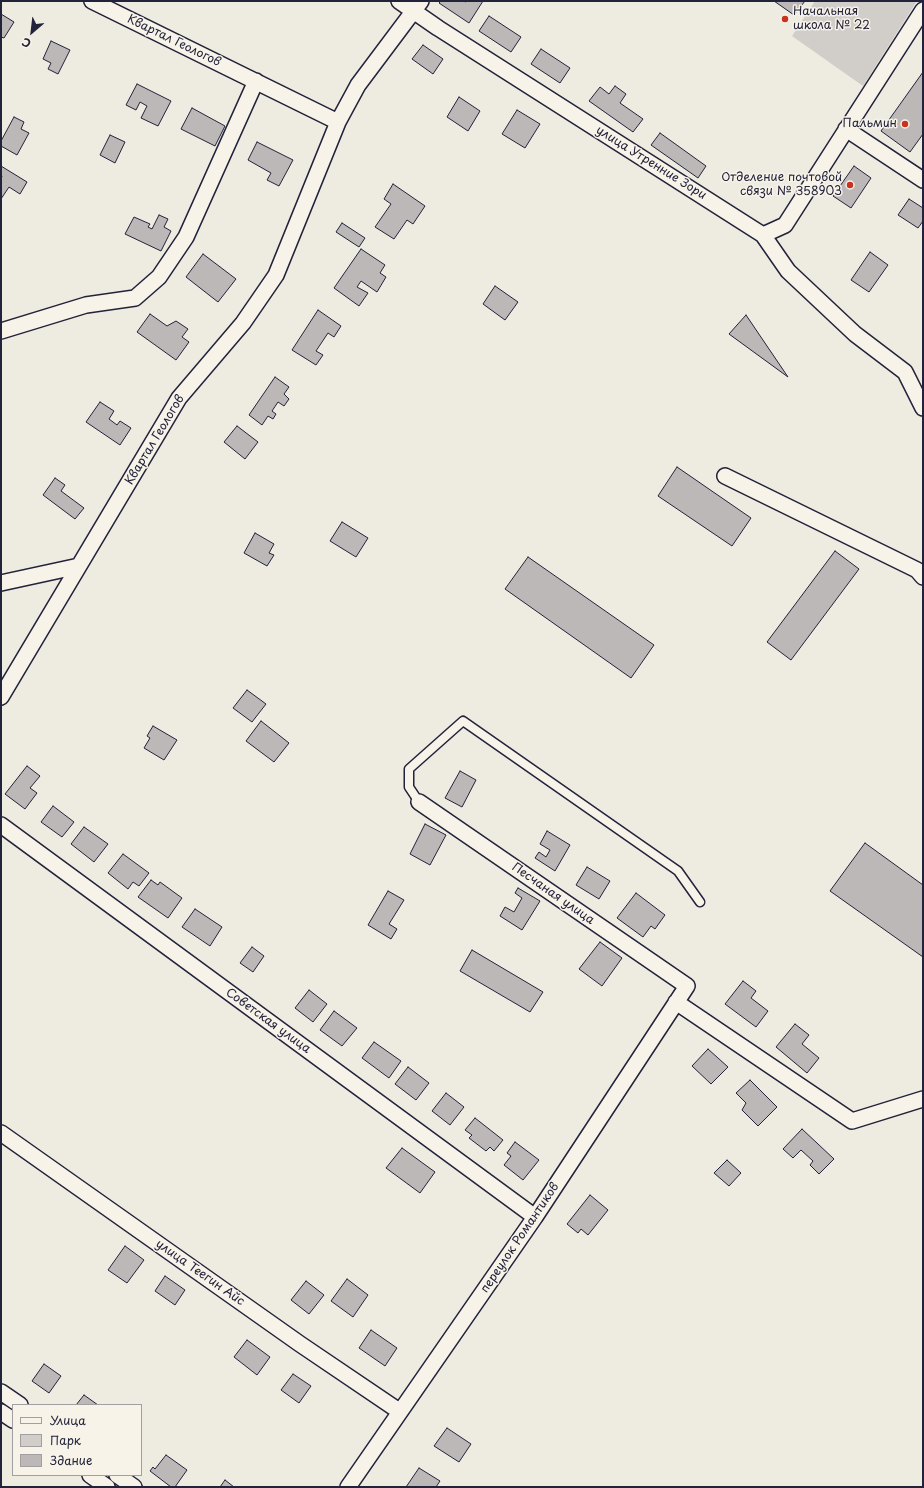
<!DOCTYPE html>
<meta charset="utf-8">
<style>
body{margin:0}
#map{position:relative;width:924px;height:1488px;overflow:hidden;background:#eeebe1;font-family:"Playpen Sans",sans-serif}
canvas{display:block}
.frame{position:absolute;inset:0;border:2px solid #22223b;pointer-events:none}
.legend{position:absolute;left:12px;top:1404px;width:130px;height:72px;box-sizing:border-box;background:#f7f3e8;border:1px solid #a29fa3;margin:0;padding:5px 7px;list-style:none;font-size:12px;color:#22223b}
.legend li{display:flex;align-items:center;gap:8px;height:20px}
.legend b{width:20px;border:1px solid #a29fa3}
.north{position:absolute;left:12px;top:12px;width:40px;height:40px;-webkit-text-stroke:3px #f7f3e8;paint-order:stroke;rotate:208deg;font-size:11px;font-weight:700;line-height:16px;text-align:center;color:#22223b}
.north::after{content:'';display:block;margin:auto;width:14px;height:18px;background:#22223b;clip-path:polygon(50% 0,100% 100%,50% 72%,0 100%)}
</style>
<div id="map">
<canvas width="924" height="1488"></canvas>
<div class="frame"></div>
<ul class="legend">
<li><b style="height:5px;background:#f7f3e8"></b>Улица</li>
<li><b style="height:11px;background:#d1cdc9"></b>Парк</li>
<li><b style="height:11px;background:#bbb8b7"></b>Здание</li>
</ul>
<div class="north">С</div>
</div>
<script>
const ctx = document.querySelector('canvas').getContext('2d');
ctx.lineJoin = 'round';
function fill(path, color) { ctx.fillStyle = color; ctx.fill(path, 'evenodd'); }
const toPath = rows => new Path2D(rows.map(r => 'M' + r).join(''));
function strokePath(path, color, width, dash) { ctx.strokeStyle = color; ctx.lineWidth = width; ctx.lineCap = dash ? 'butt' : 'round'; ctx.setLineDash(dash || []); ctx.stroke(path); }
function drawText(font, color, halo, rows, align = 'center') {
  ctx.font = font + ' "Playpen Sans",sans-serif'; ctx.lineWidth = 3; ctx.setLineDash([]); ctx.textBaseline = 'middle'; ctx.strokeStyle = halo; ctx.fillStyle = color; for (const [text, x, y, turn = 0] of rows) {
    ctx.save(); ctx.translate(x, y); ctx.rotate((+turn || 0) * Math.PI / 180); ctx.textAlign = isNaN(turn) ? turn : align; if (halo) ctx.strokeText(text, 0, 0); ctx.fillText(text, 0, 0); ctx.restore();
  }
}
fill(toPath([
 [815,1,917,1,863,86,792,36]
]), '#d1cdc9');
const building = toPath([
 [441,1,464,1,466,2,467,1,483,1,469,23,439,3,441,1],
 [774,1,805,1,794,15,774,1],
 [1,14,14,22,4,38,1,37,1,14],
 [489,16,521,37,511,52,479,31,489,16],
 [51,41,70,50,58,74,48,69,51,63,43,59,51,41],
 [423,45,443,59,433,74,412,59,423,45],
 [541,49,570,68,560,83,531,64,541,49],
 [923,72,923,134,910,152,881,131,923,72],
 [137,84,171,101,158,126,141,118,147,106,140,102,136,110,126,105,137,84],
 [615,86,626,94,620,103,643,119,633,132,589,101,600,87,609,94,615,86],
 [459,97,480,111,468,131,447,117,459,97],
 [192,108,225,126,215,146,181,129,192,108],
 [517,110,540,124,525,148,502,134,517,110],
 [14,117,24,122,21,129,29,133,17,155,1,146,1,141,14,117],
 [660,133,706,166,698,178,651,145,660,133],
 [110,135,125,142,115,163,100,155,110,135],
 [257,142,293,160,279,186,267,180,271,173,248,160,257,142],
 [1,166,27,182,20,194,9,187,1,199,1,179,2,176,1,176,1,166],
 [854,166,871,178,851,208,833,196,854,166],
 [393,184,425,206,413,224,407,220,394,239,375,227,391,204,384,199,393,184],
 [909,199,923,208,923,221,918,228,898,215,909,199],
 [159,215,168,219,164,227,171,231,161,251,125,234,134,217,150,224,148,227,152,229,159,215],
 [342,223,365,238,359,247,336,232,342,223],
 [361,249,385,265,380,273,386,277,377,292,361,281,357,287,368,293,359,306,334,288,361,249],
 [870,252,888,265,869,292,851,280,870,252],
 [203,254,236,279,218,302,186,277,203,254],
 [495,286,518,302,505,320,483,304,495,286],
 [318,310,341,326,334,337,328,333,316,351,323,355,316,365,292,350,318,310],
 [150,314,167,326,176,321,188,329,182,337,189,342,176,360,137,332,150,314],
 [746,315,788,377,729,334,746,315],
 [275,377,289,387,284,394,289,399,284,406,278,402,272,411,276,414,273,419,268,416,262,425,249,415,275,377],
 [100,402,114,411,109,419,117,425,120,421,131,428,120,445,86,422,100,402],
 [237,426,258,442,245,459,224,442,237,426],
 [677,467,751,518,732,546,658,496,677,467],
 [55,478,65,485,61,491,84,508,75,519,43,495,55,478],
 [342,522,368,538,356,557,330,541,342,522],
 [255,533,274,544,269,553,274,555,267,566,244,553,255,533],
 [835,551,859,569,791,660,767,642,835,551],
 [528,557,654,645,631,678,505,589,528,557],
 [247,690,266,704,252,722,233,708,247,690],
 [261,721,289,743,274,762,246,741,261,721],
 [153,726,177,740,164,760,144,748,150,738,147,736,153,726],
 [27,766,40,776,30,788,37,793,25,809,5,794,27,766],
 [460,771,476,780,462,807,445,798,460,771],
 [53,806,74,822,62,837,41,822,53,806],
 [425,824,446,835,430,865,410,854,425,824],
 [84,827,108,844,94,862,71,844,84,827],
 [547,831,570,845,555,871,535,858,539,852,546,857,550,850,540,844,547,831],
 [865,843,923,885,923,957,830,891,865,843],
 [123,854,149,873,139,886,133,882,128,889,108,873,123,854],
 [587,867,610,881,599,899,576,885,587,867],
 [151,880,158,885,160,882,182,898,168,918,138,897,151,880],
 [518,888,540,901,522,930,500,916,505,907,514,912,522,898,515,893,518,888],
 [388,891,404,900,389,924,397,929,391,939,368,925,388,891],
 [636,893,665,915,655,929,651,926,643,937,617,918,636,893],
 [195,909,222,927,210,946,182,927,195,909],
 [600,942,622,958,602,986,579,969,600,942],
 [252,947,264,956,253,972,240,963,252,947],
 [472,950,543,992,530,1012,460,971,472,950],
 [743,981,756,991,751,998,768,1011,756,1027,725,1004,743,981],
 [309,990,327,1004,313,1022,295,1008,309,990],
 [334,1011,357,1028,342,1046,320,1030,334,1011],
 [795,1024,809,1035,802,1044,819,1058,807,1073,776,1047,795,1024],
 [374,1042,401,1061,389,1078,362,1058,374,1042],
 [708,1049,728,1067,711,1084,692,1066,708,1049],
 [408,1067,429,1083,416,1100,395,1084,408,1067],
 [750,1080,777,1107,758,1126,742,1110,746,1103,736,1093,750,1080],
 [446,1093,464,1107,450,1125,432,1111,446,1093],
 [475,1118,503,1140,494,1151,490,1147,486,1151,469,1138,472,1135,465,1130,475,1118],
 [802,1129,834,1159,819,1174,810,1165,813,1161,801,1150,793,1158,783,1149,802,1129],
 [515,1142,539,1160,523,1180,504,1165,511,1156,507,1153,515,1142],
 [402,1148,435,1172,420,1193,386,1168,402,1148],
 [727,1160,741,1173,729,1186,714,1173,727,1160],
 [590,1195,608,1210,588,1235,581,1229,578,1233,567,1224,590,1195],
 [125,1246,144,1260,127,1283,108,1270,125,1246],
 [165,1276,185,1290,175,1305,155,1291,165,1276],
 [347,1279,368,1295,353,1317,331,1301,347,1279],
 [306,1281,324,1295,309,1314,291,1300,306,1281],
 [371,1330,397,1348,385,1366,359,1348,371,1330],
 [247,1340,270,1357,257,1375,234,1357,247,1340],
 [44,1364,61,1376,49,1393,32,1381,44,1364],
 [293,1374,311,1386,299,1403,281,1390,293,1374],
 [84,1395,98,1405,76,1405,84,1395],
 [447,1428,471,1444,459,1462,434,1446,447,1428],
 [166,1455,187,1470,175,1487,171,1487,150,1471,153,1467,155,1469,166,1455],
 [419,1468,440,1481,436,1487,406,1487,419,1468],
 [225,1480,234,1487,220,1487,225,1480]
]);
fill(building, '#bbb8b7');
strokePath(building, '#22223b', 1);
const service = toPath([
 [419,802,409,787,409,769,463,721,678,871,700,902]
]);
const minor = toPath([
 [92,1,338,122],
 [399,1,438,28,763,235,788,271,855,334,905,372,923,408],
 [846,129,923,180],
 [763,235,785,225,923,10],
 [1,331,86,305,135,298,159,277,186,237,256,81],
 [725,476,917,570,923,577],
 [1,583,79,566],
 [1,697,179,398,243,323,276,275,338,122,358,85,421,1],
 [1,825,535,1217],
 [676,1002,852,1121,923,1099],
 [1,1133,300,1344,399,1411],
 [1,1392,20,1405],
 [1,1412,13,1420],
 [90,1475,107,1487],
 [117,1475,134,1487],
 [348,1487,535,1217,687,986,419,802]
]);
strokePath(service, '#22223b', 11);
strokePath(minor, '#22223b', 18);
strokePath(service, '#f7f3e8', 8);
strokePath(minor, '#f7f3e8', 15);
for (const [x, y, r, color] of [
 [785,19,4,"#c8321e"],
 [905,124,4,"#c8321e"],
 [850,185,4,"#c8321e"]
]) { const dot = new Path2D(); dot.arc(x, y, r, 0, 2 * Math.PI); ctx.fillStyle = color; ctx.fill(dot); strokePath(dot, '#f7f3e8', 1.5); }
drawText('12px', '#22223b', '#f7f3e8', [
 ["Начальная",793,12,"left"],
 ["школа № 22",793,26,"left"],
 ["Пальмин",897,124],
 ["Отделение почтовой",842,178],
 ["связи № 358903",842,192]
], 'right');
drawText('12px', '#22223b', '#f7f3e8', [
 ["Квартал Геологов",174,41,26],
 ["улица Утренние Зори",651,163,32],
 ["Квартал Геологов",155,440,-59],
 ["Песчаная улица",553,894,35],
 ["Советская улица",268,1021,36],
 ["переулок Романтиков",520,1238,-56],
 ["улица Теегин Айс",200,1273,35]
]);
</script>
